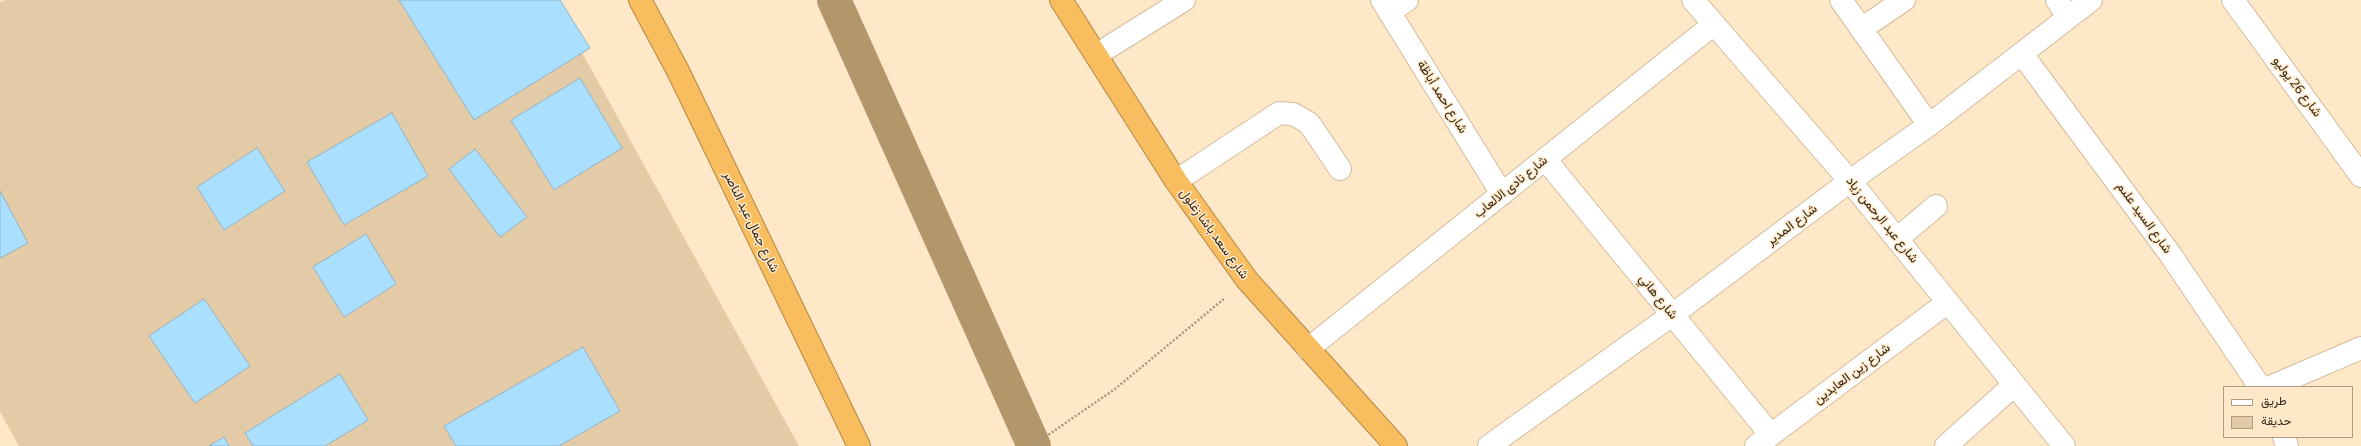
<!DOCTYPE html>
<meta charset="utf-8">
<style>
body{margin:0}
#map{position:relative;width:2361px;height:446px;overflow:hidden;background:#ffe8c8;font-family:Bitter,Vazirmatn,serif}
canvas{display:block}
.legend{position:absolute;left:2223px;top:386px;width:130px;height:52px;box-sizing:border-box;background:#ffe8c8;border:1px solid #ac9a82;margin:0;padding:5px 7px;list-style:none;font-size:12px;color:#2f261a}
.legend li{display:flex;align-items:center;gap:8px;height:20px}
.legend b{width:20px;border:1px solid #ac9a82}
</style>
<div id="map">
<canvas width="2361" height="446"></canvas>
<ul class="legend">
<li><b style="height:5px;background:#fff"></b>طريق</li>
<li><b style="height:11px;background:#e3cba8"></b>حديقة</li>
</ul>
</div>
<script>
const ctx = document.querySelector('canvas').getContext('2d');
ctx.lineJoin = 'round';
function fill(path, color) { ctx.fillStyle = color; ctx.fill(path, 'evenodd'); }
const toPath = rows => new Path2D(rows.map(r => 'M' + r).join(''));
function strokePath(path, color, width, dash) { ctx.strokeStyle = color; ctx.lineWidth = width; ctx.lineCap = dash ? 'butt' : 'round'; ctx.setLineDash(dash || []); ctx.stroke(path); }
function drawText(font, color, halo, rows, align = 'center') {
  ctx.font = font + ' Bitter,Vazirmatn,serif'; ctx.lineWidth = 3; ctx.setLineDash([]); ctx.textBaseline = 'middle'; ctx.strokeStyle = halo; ctx.fillStyle = color; for (const [text, x, y, turn = 0] of rows) {
    ctx.save(); ctx.translate(x, y); ctx.rotate((+turn || 0) * Math.PI / 180); ctx.textAlign = isNaN(turn) ? turn : align; if (halo) ctx.strokeText(text, 0, 0); ctx.fillText(text, 0, 0); ctx.restore();
  }
}
fill(toPath([
 [5,0,553,0,799,446,19,446,0,412,0,2]
]), '#e3cba8');
strokePath(toPath([
 [834,0,1034,446]
]), '#b3966a', 34);
const building = toPath([
 [399,0,560,0,590,48,474,120,399,0],
 [580,78,622,148,554,190,511,120,580,78],
 [392,113,428,176,344,225,307,162,392,113],
 [257,148,285,191,224,230,197,187,257,148],
 [475,149,527,217,500,237,449,169,475,149],
 [0,191,28,243,0,258,0,191],
 [366,234,396,284,344,317,313,267,366,234],
 [204,299,250,366,195,403,149,336,204,299],
 [583,347,620,411,559,446,456,446,444,426,583,347],
 [340,374,368,420,325,446,253,446,245,433,340,374],
 [224,437,229,446,209,446,224,437]
]);
fill(building, '#abdffe');
strokePath(building, '#90b3c8', 1);
const minor = toPath([
 [1382,0,1502,194],
 [1693,0,1850,181,2064,446],
 [1841,0,1929,125],
 [2057,0,2068,17],
 [2233,0,2361,176],
 [1389,12,1407,0],
 [1861,29,1904,0],
 [2022,54,2170,254,2260,387],
 [1096,55,1184,0],
 [1545,159,1771,435],
 [1176,181,1279,113,1293,114,1309,123,1340,169],
 [1897,239,1936,206],
 [1308,349,1714,24],
 [2270,387,2361,348],
 [2284,437,2287,446],
 [1489,446,1672,315,1850,181,1929,125,2091,0],
 [1756,446,1948,302],
 [1946,446,2014,385]
]);
const highway = toPath([
 [640,0,678,71,859,446],
 [1061,0,1176,181,1247,280,1396,446]
]);
strokePath(minor, '#d2bc9d', 24);
strokePath(highway, '#b28846', 24);
strokePath(toPath([
 [1032,446,1115,389,1225,298]
]), '#a7967e', 2.5, [2, 2]);
strokePath(minor, '#fff', 22);
strokePath(highway, '#f8bd5e', 22);
drawText('13px', '#2f261a', '#ffe8c8', [
 ["شارع 26 يوليو",2297,87,53],
 ["شارع احمد أباظة",1442,97,58],
 ["شارع نادى الالعاب",1511,187,-39],
 ["شارع السيد علىم",2144,218,54],
 ["شارع عبد الرحمن زياد",1882,220,51],
 ["شارع جمال عبد الناصر",751,222,64],
 ["شارع المدير",1792,225,-37],
 ["شارع سعد باشا زغلول",1214,234,54],
 ["شارع هاني",1658,297,51],
 ["شارع زين العابدين",1852,374,-37]
]);
</script>
